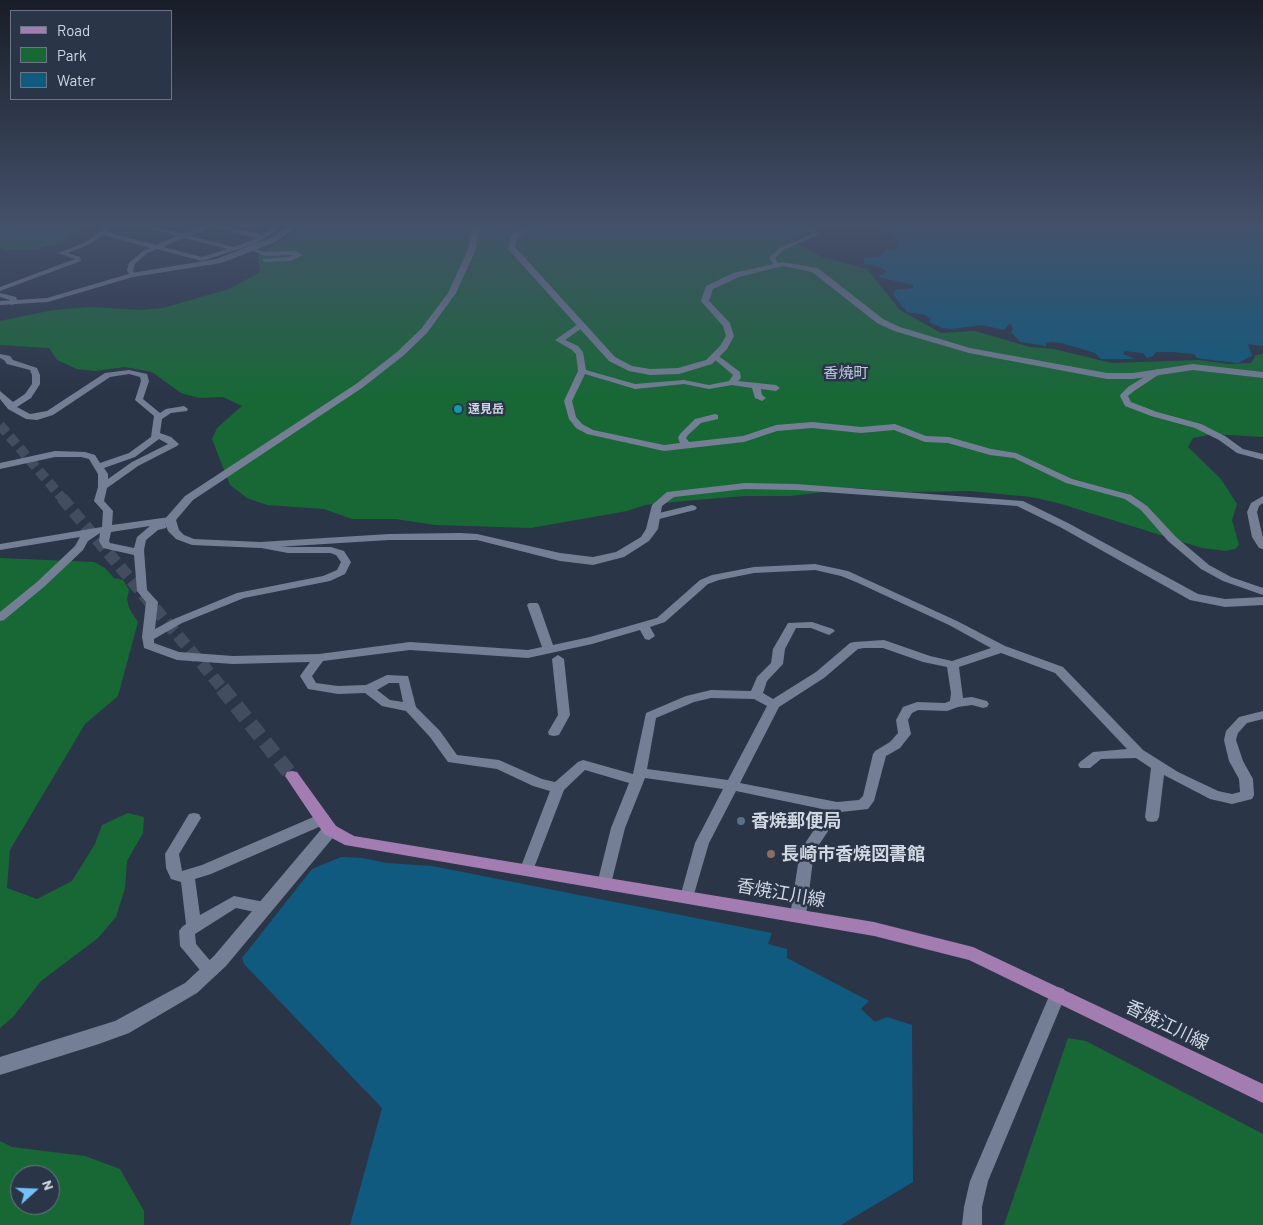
<!DOCTYPE html>
<meta charset="utf-8">
<style>
body{margin:0}
#map{position:relative;width:1263px;height:1225px;overflow:hidden;background:#2b3548;font-family:Barlow,sans-serif}
canvas{display:block}
.legend{position:absolute;left:10px;top:10px;width:162px;height:90px;box-sizing:border-box;background:#2b3548;border:1px solid #6d7686;margin:0;padding:6px 9px;list-style:none;font-size:15px;color:#d1d8e4}
.legend li{display:flex;align-items:center;gap:10px;height:25px}
.legend b{width:25px;border:1px solid #6d7686}
.north{position:absolute;left:10px;top:1165px;width:50px;height:50px;box-sizing:border-box;background:#2b3548;border:1px solid #6d7686;border-radius:50%;rotate:70deg;font-size:14px;font-weight:700;line-height:20px;text-align:center;color:#d1d8e4}
.north::after{content:'';display:block;margin:auto;width:18px;height:22px;background:#73c1f5;clip-path:polygon(50% 0,100% 100%,50% 72%,0 100%)}
</style>
<div id="map">
<canvas width="1263" height="1225"></canvas>
<ul class="legend">
<li><b style="height:6px;background:#a37cb2"></b>Road</li>
<li><b style="height:14px;background:#186836"></b>Park</li>
<li><b style="height:14px;background:#0f5a7e"></b>Water</li>
</ul>
<div class="north">N</div>
</div>
<script>
const ctx = document.querySelector('canvas').getContext('2d');
ctx.lineJoin = 'round';
function fill(path, color) { ctx.fillStyle = color; ctx.fill(path, 'evenodd'); }
const toPath = rows => new Path2D(rows.map(r => 'M' + r).join(''));
function strokePath(path, color, width, dash) { ctx.strokeStyle = color; ctx.lineWidth = width; ctx.lineCap = dash ? 'butt' : 'round'; ctx.setLineDash(dash || []); ctx.stroke(path); }
function drawText(font, color, halo, rows, align = 'center') {
  ctx.font = font + ' Barlow,"Noto Sans JP",sans-serif'; ctx.lineWidth = 5; ctx.setLineDash([]); ctx.textBaseline = 'middle'; ctx.strokeStyle = halo; ctx.fillStyle = color; for (const [text, x, y, turn = 0] of rows) {
    ctx.save(); ctx.translate(x, y); ctx.rotate((+turn || 0) * Math.PI / 180); ctx.textAlign = isNaN(turn) ? turn : align; if (halo) ctx.strokeText(text, 0, 0); ctx.fillText(text, 0, 0); ctx.restore();
  }
}
fill(toPath([
 [0,225,86,225,60,243,34,250,7,250,0,248],
 [305,225,806,225,807,233,792,241,822,257,867,269,900,310,941,333,975,331,1030,347,1054,349,1112,363,1198,360,1228,364,1251,363,1256,355,1263,354,1263,437,1212,434,1193,438,1188,447,1221,479,1237,504,1232,520,1239,545,1235,549,1226,551,1202,548,1058,503,1031,497,970,491,908,492,855,488,791,496,744,496,684,501,645,505,627,511,531,528,435,525,396,519,352,519,324,509,267,505,247,498,230,485,212,439,217,428,242,406,223,397,199,398,181,393,152,372,125,367,95,371,77,369,57,360,49,348,0,345,0,321,53,310,91,307,139,310,163,308,229,289,260,272,258,255],
 [0,558,94,562,105,568,114,578,123,580,129,590,127,599,129,608,138,622,118,696,85,724,10,850,7,888,37,899,72,881,95,844,102,825,128,813,144,817,143,833,127,861,125,888,116,917,98,938,41,981,13,1017,0,1028],
 [1068,1038,1086,1041,1263,1134,1263,1225,1004,1225],
 [0,1141,12,1147,85,1156,120,1169,144,1211,144,1225,0,1225],
 [20,1175,50,1175,50,1205,20,1205]
]), '#186836');
fill(toPath([
 [896,225,1263,225,1263,346,1248,344,1252,356,1238,363,1212,360,1197,358,1194,354,1173,352,1156,352,1153,356,1147,358,1143,353,1125,351,1123,354,1135,359,1101,359,1095,353,1062,343,1051,342,1046,343,1046,346,1020,342,1011,332,1013,329,1010,323,1004,330,982,325,952,329,942,328,929,322,931,319,925,315,907,312,893,295,895,290,913,288,913,285,878,277,887,271,877,266,864,264,864,258,880,256,886,250,895,249,898,246,899,242,897,240,877,229],
 [341,857,362,858,387,863,432,866,772,933,768,944,787,949,787,958,869,1001,861,1009,875,1022,887,1017,912,1025,913,1182,841,1225,350,1225,382,1108,244,964,242,958,312,869]
]), '#0f5a7e');
strokePath(toPath([
 [0,425,63,499]
]), '#444d5f', 10, [10, 5]);
strokePath(toPath([
 [62,498,223,689]
]), '#444d5f', 12, [12, 6]);
strokePath(toPath([
 [222,688,292,776]
]), '#444d5f', 15, [15, 8]);
fill(toPath([
 [109,225,117,225,107,232,156,245,177,236,137,225,149,225,183,234,204,225,222,225,262,235,273,228,274,225,280,225,278,230,255,244,202,261,157,249,147,253,135,264,133,270,135,275,132,277,130,276,127,270,129,263,143,251,150,248,103,235,90,244,68,253,80,257,81,261,0,291,0,287,75,259,58,253,86,242,109,225],
 [211,227,212,227,257,238,234,247,190,236,211,227],
 [184,238,227,249,202,257,163,247,184,238],
 [800,225,808,225,820,234,783,250,775,258,779,265,774,266,769,258,779,248,812,234,800,225],
 [251,248,266,252,295,251,303,255,290,261,265,262,262,260,263,259,289,257,294,255,265,256,251,250,251,248],
 [0,293,16,297,18,303,11,305,10,300,0,297,0,293],
 [578,324,585,326,565,340,578,346,583,352,586,370,635,384,684,380,709,385,729,381,733,375,713,358,713,354,716,354,740,372,741,378,738,381,776,385,780,388,776,391,761,389,762,395,766,398,762,401,755,398,752,388,732,385,709,389,684,384,635,389,585,374,572,401,576,417,582,424,593,430,664,445,680,443,678,438,680,434,695,419,715,414,718,415,718,419,701,423,688,435,686,438,689,442,743,436,776,425,812,422,861,427,895,424,926,436,949,437,991,449,1016,453,1072,479,1131,495,1147,506,1176,537,1209,565,1231,577,1263,588,1263,595,1223,581,1201,569,1168,541,1141,510,1125,499,1066,483,1014,458,990,455,948,443,925,442,894,430,861,433,812,428,777,431,744,442,664,451,587,434,576,428,569,419,564,401,578,371,576,354,572,350,555,340,578,324],
 [0,354,10,356,13,360,37,368,40,375,40,384,31,398,17,407,30,414,47,411,105,373,129,370,147,374,149,381,143,399,160,413,166,409,184,406,188,409,187,411,171,413,162,419,160,433,171,437,179,444,177,446,138,466,107,488,104,501,113,511,112,525,170,517,175,520,174,522,165,524,167,526,166,528,158,530,146,540,144,550,147,590,158,602,155,629,174,619,237,593,323,576,337,570,341,562,336,555,330,553,288,553,256,547,255,545,256,543,288,547,331,547,344,551,351,562,345,574,330,581,244,598,182,623,154,639,154,643,179,652,233,656,319,654,410,642,528,650,542,647,527,605,529,603,537,603,539,605,553,645,590,637,657,618,700,580,712,575,754,567,815,564,848,571,957,621,1005,646,1063,667,1143,750,1178,772,1218,791,1232,794,1240,792,1239,779,1229,761,1224,740,1226,731,1239,717,1263,711,1263,719,1247,723,1238,733,1236,740,1243,761,1253,779,1254,795,1252,799,1232,804,1210,799,1164,775,1159,817,1157,821,1152,822,1147,821,1145,817,1151,768,1136,758,1101,759,1090,768,1080,768,1078,765,1080,762,1093,752,1127,749,1055,673,1001,653,959,667,963,698,972,697,987,701,989,704,987,707,983,708,972,705,958,707,947,711,918,710,912,713,908,720,911,734,900,748,886,756,874,801,868,809,841,812,814,852,806,916,803,920,798,922,793,920,790,916,800,851,827,810,736,791,709,843,692,901,687,903,682,901,680,897,695,843,723,789,645,778,625,828,611,884,609,888,604,890,599,888,597,884,611,828,629,783,585,770,564,790,532,873,527,875,522,873,520,869,550,791,533,786,497,769,448,762,430,737,406,711,382,706,365,693,338,694,308,689,300,676,310,662,233,664,177,660,144,648,142,637,146,602,137,591,134,555,103,548,99,541,100,533,88,541,83,550,45,586,4,620,0,621,0,612,37,582,75,546,80,537,0,550,0,544,102,527,103,511,94,501,98,487,98,474,89,459,81,457,55,457,0,469,0,463,55,451,85,452,95,455,100,463,129,453,151,437,154,416,135,400,141,381,140,377,129,374,110,377,53,415,37,420,26,419,8,409,0,399,0,391,13,402,25,394,32,384,32,375,30,370,7,364,4,360,0,358,0,354],
 [159,439,168,444,132,462,108,479,108,474,104,468,135,457,159,439],
 [150,526,137,537,134,548,110,543,109,541,111,532,150,526],
 [815,570,841,576,856,582,949,625,991,648,952,661,930,656,884,640,854,642,850,643,816,672,773,699,763,693,767,681,783,664,785,649,796,628,811,628,829,635,835,631,833,629,812,622,788,623,773,649,771,663,757,677,751,691,711,690,686,696,646,713,633,774,583,760,578,762,555,782,542,779,499,760,457,755,440,731,416,707,408,676,387,675,366,685,338,686,316,683,312,676,323,661,410,650,528,658,592,644,640,630,645,639,649,640,655,636,650,627,665,622,708,584,719,580,754,573,815,570],
 [864,648,883,648,923,662,947,667,951,693,950,701,945,703,917,702,903,707,896,720,898,733,890,742,875,751,873,754,863,796,859,800,837,802,740,783,779,707,824,678,858,649,864,648],
 [389,683,399,683,403,702,390,700,377,690,389,683],
 [711,698,754,699,767,706,728,780,647,769,656,718,694,702,711,698],
 [1157,369,1164,371,1134,391,1128,396,1131,402,1157,412,1201,424,1225,436,1243,449,1263,454,1263,460,1237,453,1219,440,1195,428,1151,416,1125,406,1120,396,1121,394,1128,387,1157,369],
 [1263,496,1263,503,1259,506,1257,512,1263,538,1263,549,1259,548,1252,537,1247,512,1251,503,1263,496],
 [692,505,695,506,697,508,695,510,655,520,650,517,651,515,692,505],
 [558,655,564,659,570,715,559,735,554,736,549,735,548,732,558,715,552,659,558,655],
 [194,813,199,814,201,818,179,854,182,871,202,865,318,815,323,814,328,815,330,819,328,823,211,874,195,879,200,915,234,896,264,902,269,904,272,908,269,912,264,914,236,908,195,934,196,944,218,970,216,975,210,977,204,975,180,946,179,931,182,927,186,924,181,882,171,879,166,868,165,854,189,814,194,813],
 [1058,987,1064,989,1066,994,988,1181,982,1207,982,1225,962,1225,964,1207,970,1181,1050,994,1052,989,1058,987]
]), '#747f95');
fill(toPath([
 [290,225,298,225,276,242,221,263,133,277,48,302,0,305,0,301,47,298,132,273,216,259,270,238,290,225],
 [473,225,480,225,476,249,456,293,427,333,403,356,362,388,193,500,176,520,179,530,184,535,194,539,260,542,389,534,460,533,477,534,560,553,593,557,616,552,641,537,646,529,652,505,667,492,745,483,796,484,1023,501,1068,523,1198,594,1225,599,1263,597,1263,605,1225,607,1190,600,1060,527,1017,506,796,490,745,489,674,497,662,506,658,529,649,541,624,557,593,565,560,561,477,540,389,540,260,548,192,545,176,539,168,531,164,520,185,496,356,384,397,352,421,329,448,293,468,249,473,225],
 [525,225,533,225,517,238,515,247,615,357,632,366,650,369,678,368,706,360,720,346,726,336,723,326,701,301,706,286,733,273,783,262,818,268,883,319,900,327,970,348,1107,373,1133,373,1193,364,1263,372,1263,378,1193,370,1133,379,1107,379,969,353,894,331,877,323,812,272,783,266,739,277,713,289,709,301,730,323,734,336,727,349,712,364,679,374,650,375,629,371,609,361,508,249,511,235,525,225],
 [330,824,336,826,338,830,336,834,226,966,197,993,129,1033,99,1044,0,1075,0,1057,115,1021,185,983,214,956,324,826,330,824]
]), '#747f95');
fill(toPath([
 [292,771,297,772,336,826,354,836,874,922,973,947,1263,1084,1263,1103,969,960,874,936,345,845,324,834,285,776,287,772,292,771]
]), '#a37cb2');
const sky = ctx.createLinearGradient(0, 0, 0, 397);
sky.addColorStop(0, '#181d28');
sky.addColorStop(0.57, '#44516a');
sky.addColorStop(1, '#44516a00');
ctx.fillStyle = sky;
ctx.fillRect(0, 0, 1263, 397);
for (const [x, y, r, color] of [
 [458,409,5,"#0f9aa8"],
 [741,821,5,"#5c6f8a"],
 [771,854,5,"#8d6e63"]
]) { const dot = new Path2D(); dot.arc(x, y, r, 0, 2 * Math.PI); ctx.fillStyle = color; ctx.fill(dot); strokePath(dot, '#2b3548', 2); }
drawText('bold 12px', '#d1d8e4', '#2b3548', [
 ["遠見岳",468,409]
], 'left');
drawText('15px', '#bdcae2', '#2b3548', [
 ["香焼町",846,373]
]);
drawText('bold 18px', '#d1d8e4', '#2b3548', [
 ["香焼郵便局",751,821],
 ["長崎市香焼図書館",781,854]
], 'left');
drawText('18px', '#d1d8e4', '#2b3548', [
 ["香焼江川線",781,893,10],
 ["香焼江川線",1167,1025,26]
]);
</script>
